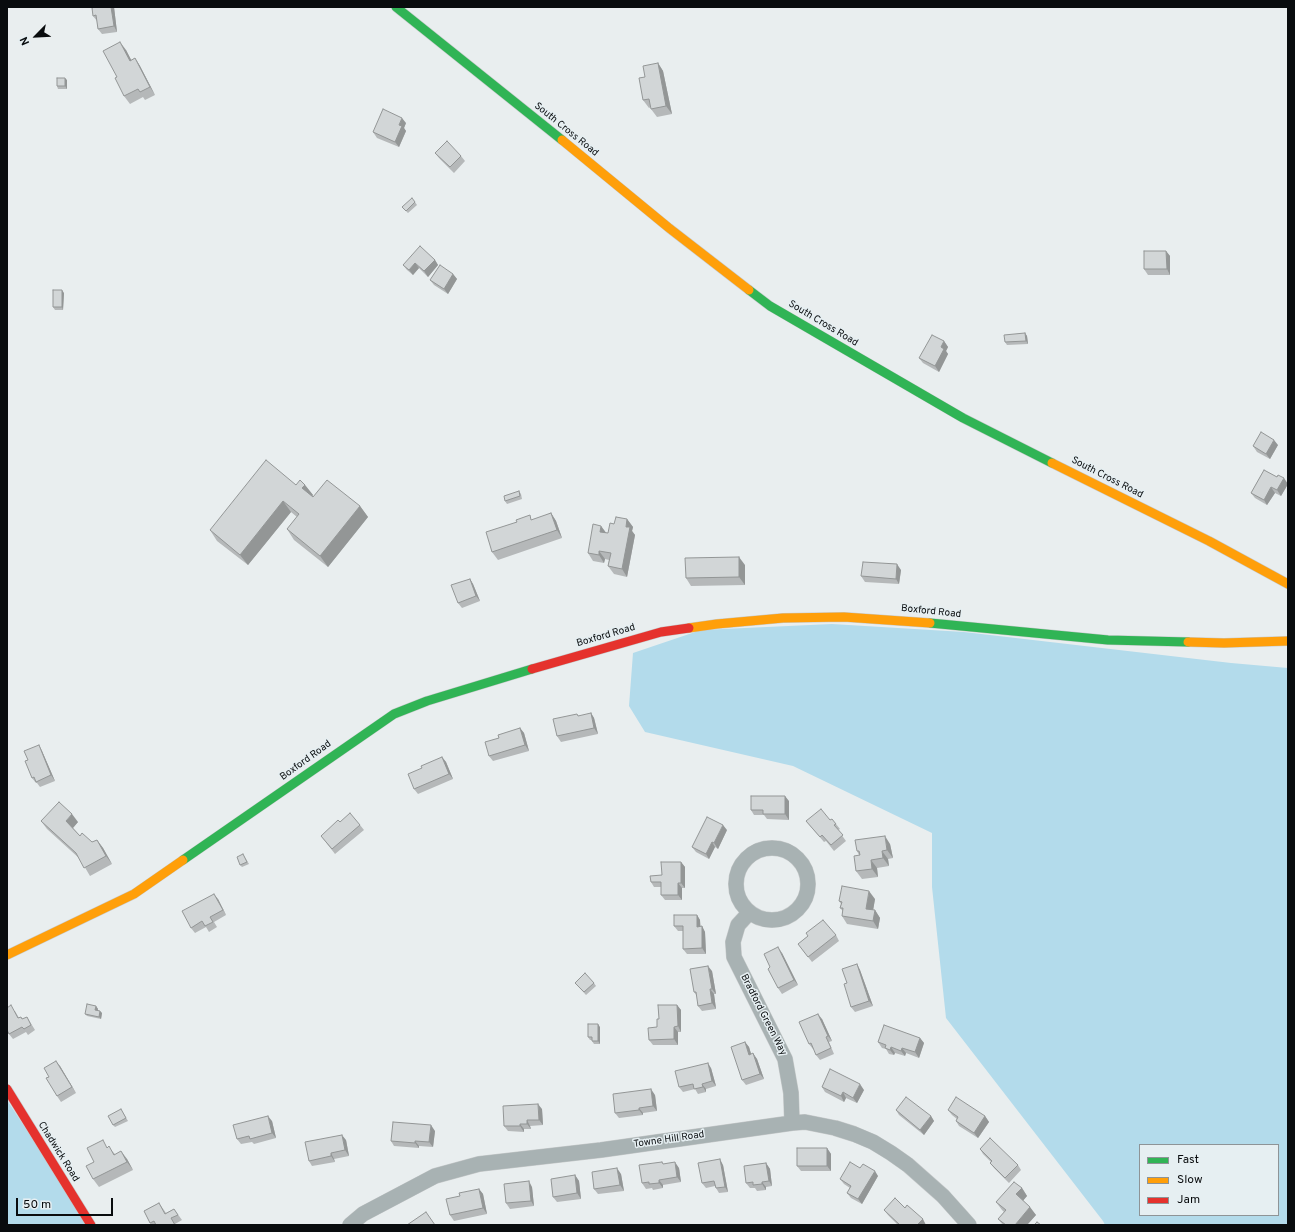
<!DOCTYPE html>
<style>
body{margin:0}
#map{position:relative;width:1295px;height:1232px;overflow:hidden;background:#e9eeef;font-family:Overpass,sans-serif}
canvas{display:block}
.frame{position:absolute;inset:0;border:8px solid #090c0e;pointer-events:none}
.legend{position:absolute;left:1139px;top:1144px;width:140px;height:72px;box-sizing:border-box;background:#e6eff2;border:1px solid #8e9497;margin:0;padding:5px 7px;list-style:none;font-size:12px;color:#090c0e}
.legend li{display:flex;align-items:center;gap:8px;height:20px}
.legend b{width:20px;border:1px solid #8e9497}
.north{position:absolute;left:16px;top:16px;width:40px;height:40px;-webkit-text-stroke:3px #e6eff2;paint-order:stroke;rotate:246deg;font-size:11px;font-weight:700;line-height:16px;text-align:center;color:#090c0e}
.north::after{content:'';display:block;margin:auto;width:14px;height:18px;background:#090c0e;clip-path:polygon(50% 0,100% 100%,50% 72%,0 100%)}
.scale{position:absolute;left:16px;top:1198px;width:97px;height:18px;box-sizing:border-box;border:2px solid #090c0e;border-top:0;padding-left:5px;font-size:12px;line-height:14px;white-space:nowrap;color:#090c0e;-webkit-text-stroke:3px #e6eff2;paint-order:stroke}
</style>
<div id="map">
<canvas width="1295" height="1232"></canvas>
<div class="frame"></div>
<ul class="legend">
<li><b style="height:5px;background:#30b455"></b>Fast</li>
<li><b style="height:5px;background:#ff9f0a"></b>Slow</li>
<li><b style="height:5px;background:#e5322d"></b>Jam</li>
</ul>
<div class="north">N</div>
<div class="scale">50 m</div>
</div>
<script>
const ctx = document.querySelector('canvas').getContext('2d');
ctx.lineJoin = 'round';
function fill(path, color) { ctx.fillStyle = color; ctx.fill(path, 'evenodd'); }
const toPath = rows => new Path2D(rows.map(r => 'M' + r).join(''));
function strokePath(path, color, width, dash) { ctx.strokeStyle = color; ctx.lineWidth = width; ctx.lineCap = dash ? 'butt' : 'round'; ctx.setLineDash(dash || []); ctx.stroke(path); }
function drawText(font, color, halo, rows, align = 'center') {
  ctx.font = font + ' Overpass,sans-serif'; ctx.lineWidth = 3; ctx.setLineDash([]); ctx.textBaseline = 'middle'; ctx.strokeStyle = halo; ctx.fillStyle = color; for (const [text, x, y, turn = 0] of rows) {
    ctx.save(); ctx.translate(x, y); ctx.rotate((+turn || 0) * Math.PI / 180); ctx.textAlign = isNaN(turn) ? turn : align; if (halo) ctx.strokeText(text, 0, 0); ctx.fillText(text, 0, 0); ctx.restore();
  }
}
fill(toPath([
 [832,624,964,632,1231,663,1288,668,1288,1225,1105,1225,1103,1221,946,1018,932,887,932,833,793,766,645,732,629,706,633,653,701,630],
 [1140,1145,1278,1145,1278,1215,1140,1215],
 [7,1100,89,1225,7,1225]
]), '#b3dbeb');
const street = toPath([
 '736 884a36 36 0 1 1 72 0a36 36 0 1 1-72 0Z',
 [749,913,738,925,733,942,734,957,785,1059,791,1093,792,1123],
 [350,1225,363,1214,435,1176,479,1164,601,1150,792,1123,805,1122,835,1128,854,1134,873,1142,891,1153,908,1165,943,1196,969,1225]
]);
const fast = toPath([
 [396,7,562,140],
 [749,290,770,306,963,418,1052,463],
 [930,623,1108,640,1188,642],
 [183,860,394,714,427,701,532,669]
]);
const slow = toPath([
 [562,140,669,228,749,290],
 [1052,463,1209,541,1288,584],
 [689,628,717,624,783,618,844,617,930,623],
 [1188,642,1224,643,1288,641],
 [7,955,134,894,183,860]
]);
const jam = toPath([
 [532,669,661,632,689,628],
 [7,1089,91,1225]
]);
strokePath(street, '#c6c9ca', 16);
strokePath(fast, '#c6c9ca', 10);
strokePath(slow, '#c6c9ca', 10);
strokePath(jam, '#c6c9ca', 10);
strokePath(street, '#a8b2b3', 15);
strokePath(fast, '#30b455', 9);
strokePath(slow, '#ff9f0a', 9);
strokePath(jam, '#e5322d', 9);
fill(toPath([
 [95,7,114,7,117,32,102,34,98,29,97,21,93,16],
 [126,50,131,60,135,58,140,66,155,95,145,100,143,97,130,104,124,96,117,77],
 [658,63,663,71,672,114,657,117,651,109,651,107,649,108,643,100,645,77],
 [67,80,67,89,58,89,57,86],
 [406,123,404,128,406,131,399,147,377,138,373,132],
 [435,153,461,156,465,161,454,173,439,158],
 [415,202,417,205,408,213,402,207],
 [1166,251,1170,256,1170,275,1148,275,1144,269],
 [435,260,438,265,428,277,419,268,413,275,407,270,403,265],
 [453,274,457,279,448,294,434,285,430,280],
 [64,293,63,310,55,310,53,307],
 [1025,333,1027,336,1028,344,1007,345,1005,342],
 [944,341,948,347,946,351,948,354,939,372,923,363,919,358],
 [1278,445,1270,459,1257,452,1253,446],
 [1264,470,1288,484,1281,496,1275,493,1267,505,1255,498,1251,493],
 [296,485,305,485,313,495,312,496,313,497,360,506,368,517,328,567,294,540,287,529,297,517,291,512,248,565,217,541,210,530],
 [519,491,521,494,522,499,507,504,505,501],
 [551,513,556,521,562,538,498,560,492,552,533,520],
 [627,519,633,527,632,531,635,535,627,577,614,574,608,566,609,560,605,559,604,563,593,561,588,553,601,526,606,533,608,533,614,524],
 [745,565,745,585,691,586,686,578],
 [901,570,899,584,865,582,861,576],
 [470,579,473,584,480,601,462,608,458,603],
 [591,713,594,718,598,734,561,742,557,736],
 [520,728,524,733,529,751,493,761,489,756,499,738],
 [39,745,42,751,55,781,40,787,37,783,36,783,32,778,28,760],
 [442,757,446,762,453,779,418,794,414,789,422,768],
 [789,801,789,820,767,819,764,815,754,815,751,810],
 [830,820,836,824,840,829,838,830,846,841,834,851,826,841,824,842,806,821],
 [41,821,78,822,73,828,80,836,92,842,97,840,103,848,112,864,90,876,80,859,47,829],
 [340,822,360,825,364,830,335,854,321,836],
 [727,830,718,849,715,847,709,859,696,852,692,847],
 [890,844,893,858,888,859,889,866,877,868,878,877,862,879,856,871,859,855,857,851],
 [243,854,249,864,242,867,240,865],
 [681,862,685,867,685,888,682,888,682,900,665,900,661,895,661,887,654,887,651,882,662,875],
 [218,899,226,915,214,922,217,927,209,932,206,927,195,933,191,928],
 [875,899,873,910,875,910,880,918,878,929,847,924,842,916,843,911,840,908,841,904,839,901],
 [697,915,700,920,700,926,702,926,705,932,706,954,687,954,683,949,683,931,678,931,674,926],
 [836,935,839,941,812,962,798,944,808,936],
 [782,953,798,985,782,994,778,988,770,967],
 [857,964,860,970,873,1006,855,1012,851,1007],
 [712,971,716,994,714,994,716,1009,702,1011,698,1006,697,996,694,992],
 [575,983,594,983,596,986,586,995],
 [677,1005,681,1010,681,1032,678,1032,678,1045,653,1045,649,1040,657,1027,659,1019],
 [96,1006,98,1009,98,1010,102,1013,101,1019,87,1016,85,1014],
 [15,1011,19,1018,23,1019,27,1017,35,1030,28,1035,26,1032,13,1039,9,1034],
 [822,1019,832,1041,829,1042,834,1054,820,1060,816,1055,814,1049,813,1049,809,1044],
 [600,1027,600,1044,594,1044,592,1041,592,1040,590,1040,588,1037],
 [920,1038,924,1043,919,1058,906,1053,905,1056,895,1053,894,1055,889,1054,886,1049,882,1048,878,1042],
 [745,1042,749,1047,751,1054,757,1059,764,1079,746,1085,742,1080],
 [60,1066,76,1093,61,1102,57,1096,49,1077],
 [711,1068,716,1086,706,1089,706,1092,698,1094,695,1089,683,1092,679,1087],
 [822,1087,864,1090,857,1103,846,1098,844,1102,825,1092],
 [655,1095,657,1111,643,1113,643,1115,619,1118,615,1113],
 [121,1109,128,1121,115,1127,113,1125],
 [542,1109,543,1125,530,1126,531,1129,524,1129,524,1132,508,1131,504,1126],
 [896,1110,931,1116,934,1121,924,1135,899,1115],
 [948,1110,985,1116,989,1122,978,1138,959,1126,956,1121,957,1119,952,1115],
 [272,1121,276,1138,254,1144,252,1142,241,1144,237,1139],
 [435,1131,433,1147,419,1146,419,1148,394,1146,391,1141],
 [346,1140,349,1156,334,1159,335,1162,312,1166,309,1161],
 [108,1147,115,1154,127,1159,133,1170,99,1187,93,1179,94,1162],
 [827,1148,831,1154,831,1171,801,1171,797,1166],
 [980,1149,1018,1165,1021,1170,1009,1183,994,1168,990,1163,991,1162,983,1154],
 [766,1163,770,1169,772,1186,766,1187,766,1190,757,1191,755,1188,750,1188,746,1183],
 [664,1164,679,1168,681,1182,663,1185,663,1188,653,1190,652,1188,646,1189,642,1183],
 [723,1165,728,1192,719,1193,716,1188,715,1186,706,1188,702,1183],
 [860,1168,878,1176,862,1204,851,1198,847,1193,850,1188,844,1184,840,1179],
 [621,1174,624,1191,598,1194,594,1189],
 [575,1175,579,1181,581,1199,557,1202,553,1197],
 [532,1187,534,1206,510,1209,506,1203],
 [1022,1188,1027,1196,1023,1200,1036,1215,1027,1225,1003,1225,998,1219,1004,1212,1002,1210,996,1202],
 [479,1189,483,1194,487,1214,454,1221,450,1215,460,1196],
 [159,1203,166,1213,174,1209,182,1220,175,1224,176,1225,151,1225,144,1211],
 [905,1208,926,1225,898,1225,888,1215,884,1210]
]), '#b5b8b9');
fill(toPath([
 [111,7,114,7,117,32,114,26],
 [120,42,126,50,136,69,130,61],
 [135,58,140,66,155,95,150,87],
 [658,63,663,71,672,114,666,106],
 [65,78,67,80,67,89,65,86],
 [402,118,406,123,404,128,406,131,399,147,395,142,399,125],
 [1166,251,1170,256,1170,275,1167,269],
 [435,260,438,265,428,277,424,271],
 [415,263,419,268,413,275,409,270],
 [453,274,457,279,448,294,444,289],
 [62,290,64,293,63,310,62,307],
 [1025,333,1027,336,1028,344,1026,341],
 [944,341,948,347,946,351,948,354,939,372,935,366,941,347],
 [1274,440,1278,445,1270,459,1266,454],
 [1284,478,1288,484,1281,496,1277,490],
 [305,485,313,495,310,499,302,488],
 [1271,487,1275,493,1267,505,1264,500],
 [283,501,291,512,248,565,240,555],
 [360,506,368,517,328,567,320,556],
 [551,513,556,521,562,538,557,530],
 [627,519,633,527,632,531,635,535,627,577,622,569,626,527],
 [601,526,607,534,600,532],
 [599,551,605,559,604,563,599,555],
 [739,557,745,565,745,585,739,577],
 [897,564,901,570,899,584,896,579],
 [470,579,473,584,480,601,476,596],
 [591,713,594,718,598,734,594,728],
 [520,728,524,733,529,751,525,745],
 [39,745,42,751,55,781,51,775],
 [442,757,446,762,453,779,449,774],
 [785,796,789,801,789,820,785,814],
 [72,814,78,822,72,829,66,821],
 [723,825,727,830,718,849,714,843],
 [885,836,890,844,893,858,887,850],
 [97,840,103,848,112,864,106,856],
 [712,842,715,847,709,859,706,854],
 [882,851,888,859,889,866,883,858],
 [871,860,877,868,878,877,872,869],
 [681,862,685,867,685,888,681,883],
 [678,883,682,888,682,900,678,895],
 [869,891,875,899,872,917,866,909],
 [214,894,218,899,226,915,223,910],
 [875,910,880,918,878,929,873,921],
 [697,915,700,920,701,932,697,927],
 [702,926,705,932,706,954,702,948],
 [778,947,782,953,798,985,794,980],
 [857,964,860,970,873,1006,869,1001],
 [708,966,712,971,716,994,712,989],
 [710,989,714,994,716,1009,712,1003],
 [677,1005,681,1010,681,1032,678,1026],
 [96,1006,98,1009,97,1012,95,1010],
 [100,1011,102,1013,101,1019,99,1017],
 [818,1014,822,1019,832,1041,828,1036],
 [598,1024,600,1027,600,1044,598,1041],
 [674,1027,678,1032,678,1045,674,1039],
 [920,1038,924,1043,919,1058,915,1052],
 [745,1042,749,1047,753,1060,749,1055],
 [891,1047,895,1053,894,1055,890,1050],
 [902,1048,906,1053,905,1056,901,1051],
 [753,1053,757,1059,764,1079,760,1074],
 [56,1061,60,1066,76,1093,72,1087],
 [708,1063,711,1068,716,1086,712,1081],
 [702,1084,706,1089,706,1092,703,1087],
 [860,1084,864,1090,857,1103,853,1098],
 [651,1089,655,1095,657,1111,653,1106],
 [843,1092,846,1098,844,1102,841,1096],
 [538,1104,542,1109,543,1125,539,1120],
 [639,1108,643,1113,643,1115,639,1110],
 [268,1116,272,1121,276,1138,272,1133],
 [931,1116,934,1121,924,1135,920,1130],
 [985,1116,989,1122,978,1138,974,1133],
 [527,1120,530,1126,531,1129,527,1124],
 [520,1124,524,1129,524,1132,520,1126],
 [431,1125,435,1131,433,1147,429,1142],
 [342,1135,346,1140,349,1156,345,1150],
 [415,1141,419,1146,419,1148,415,1143],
 [827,1148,831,1154,831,1171,827,1166],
 [121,1151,127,1159,133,1170,127,1162],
 [331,1153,334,1159,335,1162,331,1156],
 [720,1159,723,1165,728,1192,725,1187],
 [675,1162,679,1168,681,1182,677,1177],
 [766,1163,770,1169,772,1186,769,1181],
 [617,1168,621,1174,624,1191,620,1185],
 [875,1171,878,1176,862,1204,858,1199],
 [575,1175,579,1181,581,1199,577,1193],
 [659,1180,663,1185,663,1188,659,1183],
 [529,1181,532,1187,534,1206,531,1201],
 [762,1182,766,1187,766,1190,762,1184],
 [1022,1188,1027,1196,1022,1202,1016,1194],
 [479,1189,483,1194,487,1214,483,1208],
 [1030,1207,1036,1215,1027,1225,1015,1225],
 [923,1219,926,1225,917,1225]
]), '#939696');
const building = toPath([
 [95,7,111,7,114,26,98,29,96,15,93,16,92,8,95,7],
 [120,42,130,61,135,58,150,87,140,92,138,89,124,96,115,78,117,77,103,51,120,42],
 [658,63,666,106,651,109,649,99,643,100,639,78,645,77,643,66,658,63],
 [57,78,65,78,65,86,57,86,57,78],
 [383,109,402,118,399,125,402,126,395,142,373,132,383,109],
 [447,141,461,156,450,167,435,153,447,141],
 [412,198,415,202,406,211,402,207,412,198],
 [420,246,435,260,424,271,415,263,409,270,403,265,420,246],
 [1144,251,1166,251,1167,269,1144,269,1144,251],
 [440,265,453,274,444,289,430,280,440,265],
 [53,290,62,290,62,307,53,307,53,290],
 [1025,333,1026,341,1005,342,1004,335,1025,333],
 [932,335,944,341,941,347,944,349,935,366,919,358,932,335],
 [1261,432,1274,440,1266,454,1253,446,1261,432],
 [266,460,296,485,300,480,305,485,302,488,313,497,327,480,360,506,320,556,287,529,299,514,283,501,240,555,210,530,266,460],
 [1264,470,1277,477,1278,475,1284,478,1277,490,1271,487,1264,500,1251,493,1264,470],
 [519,491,520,496,505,501,504,496,519,491],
 [551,513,557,530,492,552,486,532,517,522,516,520,530,515,531,520,551,513],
 [616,517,627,519,626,527,630,527,622,569,608,566,611,553,599,551,599,555,588,553,593,524,601,526,600,532,608,533,610,523,614,524,616,517],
 [739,557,739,577,686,578,685,558,739,557],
 [863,562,897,564,896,579,861,576,863,562],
 [470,579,476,596,458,603,451,585,470,579],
 [591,713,594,728,557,736,553,719,577,714,578,716,591,713],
 [520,728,525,745,489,756,485,742,499,738,498,735,520,728],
 [39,745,51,775,36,782,34,777,32,778,25,761,28,760,24,751,39,745],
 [442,757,449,774,414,789,408,774,422,768,421,766,442,757],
 [751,796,785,796,785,814,763,814,763,810,751,810,751,796],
 [59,802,72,814,66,821,80,836,82,833,92,842,97,840,106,856,84,868,76,853,41,821,59,802],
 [821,809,830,820,832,819,836,824,834,825,843,835,831,845,822,835,820,837,806,821,821,809],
 [350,813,360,825,332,849,321,836,338,820,340,822,350,813],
 [707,817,723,825,714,843,712,842,706,854,692,847,707,817],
 [885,836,887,850,882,851,883,858,871,860,872,869,856,871,854,856,860,855,859,851,857,851,855,840,885,836],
 [243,854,247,862,240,865,237,857,243,854],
 [661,862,681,862,681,883,678,883,678,895,661,895,661,882,651,882,650,876,662,875,661,862],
 [842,886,869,891,866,909,875,910,873,921,842,916,843,908,840,908,842,902,839,901,842,886],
 [214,894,223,910,210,917,213,922,205,926,202,921,191,928,182,911,214,894],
 [674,915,697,915,697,927,702,926,702,948,683,949,683,926,674,926,674,915],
 [823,920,836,935,808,957,798,944,808,936,806,933,823,920],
 [778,947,794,980,778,988,768,969,770,967,764,954,778,947],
 [857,964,869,1001,851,1007,844,984,847,983,842,969,857,964],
 [708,966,712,989,710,989,712,1003,698,1006,696,992,694,992,690,969,708,966],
 [585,973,594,983,584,992,575,983,585,973],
 [87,1004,96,1006,95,1010,100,1011,99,1017,85,1014,87,1004],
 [11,1005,18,1018,21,1017,22,1019,27,1017,31,1025,24,1029,22,1027,9,1034,7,1030,7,1008,11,1005],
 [658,1005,677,1005,678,1026,674,1027,674,1039,649,1040,648,1028,657,1027,657,1019,659,1019,658,1005],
 [818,1014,828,1036,826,1037,831,1048,816,1055,811,1043,809,1044,799,1022,818,1014],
 [588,1024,598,1024,598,1041,592,1041,592,1037,588,1037,588,1024],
 [884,1025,920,1038,915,1052,902,1048,901,1051,891,1047,890,1050,885,1048,886,1045,878,1042,884,1025],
 [745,1042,749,1055,753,1053,760,1074,742,1080,731,1047,745,1042],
 [56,1061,72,1087,57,1096,46,1078,49,1077,44,1068,56,1061],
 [708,1063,712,1081,702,1084,703,1087,694,1089,693,1084,679,1087,675,1071,708,1063],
 [830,1069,860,1084,853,1098,843,1092,841,1096,822,1087,830,1069],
 [651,1089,653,1106,639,1108,639,1110,615,1113,613,1094,651,1089],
 [906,1097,931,1116,920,1130,896,1110,906,1097],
 [956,1097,985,1116,974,1133,956,1121,958,1117,948,1110,956,1097],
 [538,1104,539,1120,527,1120,527,1124,520,1124,520,1126,504,1126,503,1106,538,1104],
 [121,1109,126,1118,113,1125,108,1116,121,1109],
 [268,1116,272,1133,250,1139,249,1136,237,1139,233,1125,268,1116],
 [393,1122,431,1125,429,1142,415,1141,415,1143,391,1141,393,1122],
 [342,1135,345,1150,331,1153,331,1156,309,1161,305,1142,342,1135],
 [990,1138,1018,1165,1005,1178,990,1163,992,1161,980,1149,990,1138],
 [103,1140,107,1148,109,1146,114,1155,121,1151,127,1162,93,1179,86,1166,94,1162,87,1148,103,1140],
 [797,1148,827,1148,827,1166,797,1166,797,1148],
 [720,1159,725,1187,716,1188,714,1181,702,1183,698,1163,720,1159],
 [662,1162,663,1164,675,1162,677,1177,659,1180,659,1183,649,1184,649,1182,642,1183,639,1165,662,1162],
 [850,1162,860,1168,863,1164,875,1171,858,1199,847,1193,851,1186,840,1179,850,1162],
 [766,1163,769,1181,762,1182,762,1184,753,1185,753,1182,746,1183,744,1166,766,1163],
 [617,1168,620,1185,594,1189,592,1172,617,1168],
 [575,1175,577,1193,553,1197,551,1179,575,1175],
 [529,1181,531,1201,506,1203,504,1184,529,1181],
 [1014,1182,1022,1188,1016,1194,1030,1207,1015,1225,1006,1225,998,1219,1006,1210,996,1202,1014,1182],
 [479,1189,483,1208,450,1215,446,1199,460,1196,459,1193,479,1189],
 [895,1198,905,1208,907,1205,923,1219,917,1225,900,1225,884,1210,895,1198],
 [159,1203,165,1214,174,1209,178,1215,171,1218,175,1225,156,1225,154,1221,150,1223,144,1211,159,1203],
 [426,1212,435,1225,407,1225,426,1212],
 [1037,1222,1041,1225,1034,1225,1037,1222]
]);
fill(building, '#d2d6d7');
strokePath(building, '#939696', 1);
drawText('10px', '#090c0e', '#e6eff2', [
 ["South Cross Road",566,130,39],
 ["South Cross Road",823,324,31],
 ["South Cross Road",1107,478,27],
 ["Boxford Road",931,612,6],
 ["Boxford Road",606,636,-16],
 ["Boxford Road",306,761,-36],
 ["Bradford Green Way",763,1015,63],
 ["Towne Hill Road",669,1140,-8],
 ["Chadwick Road",58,1152,58]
]);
</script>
